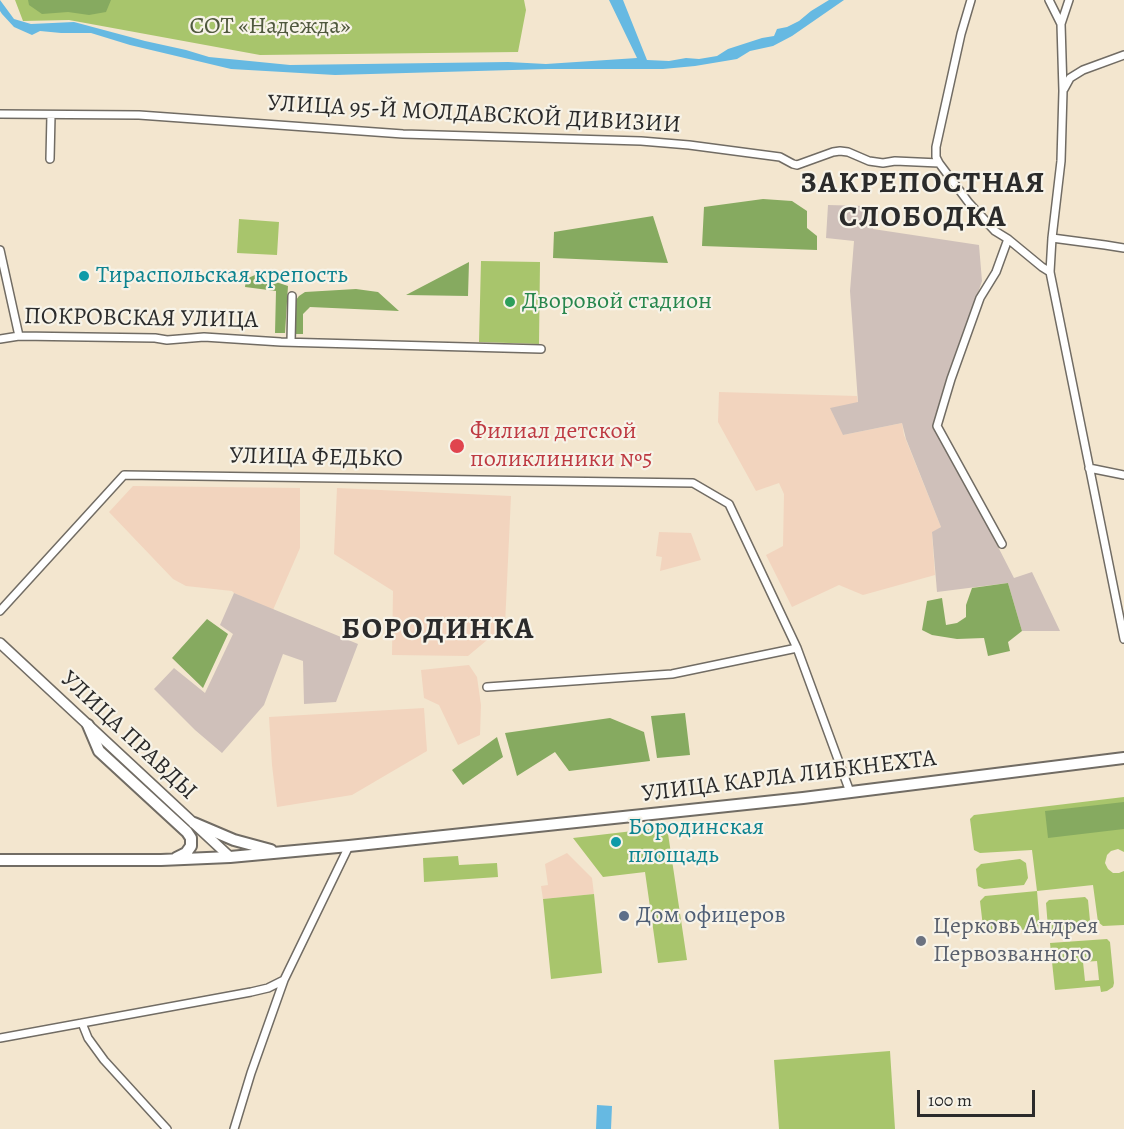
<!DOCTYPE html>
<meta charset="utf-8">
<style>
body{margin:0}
#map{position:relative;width:1124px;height:1129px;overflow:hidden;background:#f3e6cf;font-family:Alegreya,serif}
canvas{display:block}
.scale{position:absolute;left:917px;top:1090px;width:118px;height:27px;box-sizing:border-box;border:3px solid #2b2b2b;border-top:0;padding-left:8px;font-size:18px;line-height:21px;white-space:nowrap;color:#2b2b2b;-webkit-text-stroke:4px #f7f3e8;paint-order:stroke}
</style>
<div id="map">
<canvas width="1124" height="1129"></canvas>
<div class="scale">100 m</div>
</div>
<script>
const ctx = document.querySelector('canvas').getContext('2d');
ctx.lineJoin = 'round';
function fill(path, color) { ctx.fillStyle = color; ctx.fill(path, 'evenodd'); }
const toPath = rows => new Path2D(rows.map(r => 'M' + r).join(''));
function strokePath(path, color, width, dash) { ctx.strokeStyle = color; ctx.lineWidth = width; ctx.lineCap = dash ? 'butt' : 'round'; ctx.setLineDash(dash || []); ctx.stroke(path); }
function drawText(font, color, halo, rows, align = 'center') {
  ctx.font = font + ' Alegreya,serif'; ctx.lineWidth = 4.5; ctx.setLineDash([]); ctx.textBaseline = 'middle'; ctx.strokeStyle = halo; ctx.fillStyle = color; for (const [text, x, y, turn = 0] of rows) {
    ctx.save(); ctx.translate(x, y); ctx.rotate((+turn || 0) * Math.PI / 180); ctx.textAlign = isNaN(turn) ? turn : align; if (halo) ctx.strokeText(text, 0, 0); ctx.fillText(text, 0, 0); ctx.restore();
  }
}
fill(toPath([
 [719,392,857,396,858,403,843,435,902,423,904,435,941,527,932,533,935,575,863,595,839,585,792,607,766,555,783,546,784,494,779,483,756,491,718,422],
 [133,486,300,488,300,548,273,610,234,593,232,591,186,586,173,579,109,512],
 [337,488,511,496,505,625,468,656,392,655,393,591,334,554],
 [659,532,691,533,701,560,660,571,662,557,656,556],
 [469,665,477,677,481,705,480,735,458,745,439,705,424,698,421,670],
 [424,708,427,751,352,795,277,807,272,765,269,717],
 [567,853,592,878,594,894,543,899,541,886,548,885,545,864]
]), '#f2d4be');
fill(toPath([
 [828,205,865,206,874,219,873,229,979,245,982,281,933,427,971,494,1014,578,1032,572,1060,631,1022,631,1008,583,937,592,932,532,941,527,906,439,902,423,843,435,830,408,858,402,850,291,854,241,826,238],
 [234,593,358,644,336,702,304,704,303,661,283,654,264,705,222,753,195,730,154,689,174,668,205,693,233,634,220,625]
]), '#cfc0ba');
fill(toPath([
 [15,0,524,0,526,10,518,52,260,55,69,20,23,21],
 [239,219,279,222,277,255,237,253],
 [481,261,540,262,539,344,479,342],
 [1124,797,1124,852,1118,849,1111,851,1107,855,1105,863,1108,869,1113,873,1119,873,1124,871,1124,925,1103,926,1098,922,1093,885,1037,891,1040,928,1037,932,1025,933,1021,928,987,932,983,927,980,901,985,896,1037,891,1032,850,980,853,974,850,970,819,974,815],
 [667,827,687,960,658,963,645,872,603,877,573,838],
 [458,856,459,865,497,863,498,877,424,882,423,858],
 [1020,859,1026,863,1028,878,1024,885,984,889,978,886,976,869,981,864],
 [594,894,602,973,551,979,543,899],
 [1085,897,1088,900,1090,921,1086,928,1053,931,1048,928,1046,903,1049,900],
 [1107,939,1110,942,1114,983,1113,987,1107,991,1101,992,1100,986,1055,990,1050,943],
 [1097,961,1099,980,1085,981,1083,962],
 [890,1051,895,1129,779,1129,774,1060]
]), '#a8c56c');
fill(toPath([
 [28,0,111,0,106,12,89,15,68,12,42,14,29,5],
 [763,199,792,201,807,211,807,228,817,236,817,250,702,246,704,207],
 [653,216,668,263,553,258,554,232],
 [469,262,468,296,406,295],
 [255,275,288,286,285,333,275,333,276,291,245,287,246,279],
 [356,289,378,292,399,311,310,307,303,314,303,334,295,334,296,300,299,296,305,292],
 [1008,583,1022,631,1008,642,1010,651,988,656,984,638,957,639,932,635,922,630,927,601,942,598,946,625,957,623,966,617,966,605,972,588],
 [207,619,228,634,203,688,172,658],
 [685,713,690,755,657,758,651,716],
 [610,718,644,732,650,761,569,771,555,752,517,776,505,733],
 [497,737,503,757,463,785,452,770],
 [1124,802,1124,829,1048,838,1045,811]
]), '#86aa60');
fill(toPath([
 [0,0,14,19,31,24,74,22,145,41,186,50,209,57,290,65,508,62,546,64,637,58,609,0,623,0,647,60,669,61,686,58,699,59,717,56,728,49,762,38,774,36,777,29,787,27,799,21,811,11,829,0,844,0,792,36,773,46,750,51,737,59,695,66,663,69,548,69,335,75,231,69,130,45,91,33,61,33,40,31,32,35,14,27,2,14,0,11],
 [597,1105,612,1106,611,1129,596,1129]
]), '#66b9e2');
const minor = toPath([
 [971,0,961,34,936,147,936,157,939,163,969,203,995,231,1008,239,1042,267,1050,272],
 [1049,0,1061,24,1063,91,1061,161,1052,238,1050,272,1124,639],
 [1061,24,1069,0],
 [1064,89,1070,78,1083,70,1124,55],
 [0,114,139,115,403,134,641,141,689,145,780,157,793,164,797,165,833,152,840,151,848,152,869,161,883,163,895,161,939,163],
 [50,159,51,115],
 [1052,238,1105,245,1124,248],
 [0,250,19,336],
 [0,339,19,336,155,338,167,340,204,337,281,342,541,349],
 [291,342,292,296],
 [1089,468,1124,475],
 [1002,544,937,426,951,379,980,298,996,272,1008,239],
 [0,611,124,475,693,483,729,504,797,648,850,792],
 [487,687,672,674,797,648],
 [82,1023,88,1038,104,1060,167,1129],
 [0,1038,251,992,268,988,284,980],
 [234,1129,251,1073,284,980,349,846]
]);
const secondary = toPath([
 [0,643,230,857]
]);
const primary = toPath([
 [88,725,99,751,187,832,191,838,191,846,186,853,176,858],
 [194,823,234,840,271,850],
 [0,860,161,860,230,857,349,846,803,798,1124,758]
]);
strokePath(minor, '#716c64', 10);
strokePath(secondary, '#716c64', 12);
strokePath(primary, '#716c64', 14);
strokePath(minor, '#fff', 7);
strokePath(secondary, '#fff', 9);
strokePath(primary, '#fff', 10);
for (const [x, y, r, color] of [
 [84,276,6,"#0f9aa8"],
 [510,302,6,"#2e9e5b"],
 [457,446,8,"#e0444e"],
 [616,842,6,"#0f9aa8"],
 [624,916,6,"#5c6f8a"],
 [921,941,6,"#6b7280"]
]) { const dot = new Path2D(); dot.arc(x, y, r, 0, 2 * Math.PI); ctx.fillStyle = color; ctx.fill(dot); strokePath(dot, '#f7f3e8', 2); }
drawText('24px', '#50593e', '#f7f3e8', [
 ["СОТ «Надежда»",270,27]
]);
drawText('24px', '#2b2b2b', '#f7f3e8', [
 ["УЛИЦА 95-Й МОЛДАВСКОЙ ДИВИЗИИ",474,115,3],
 ["ПОКРОВСКАЯ УЛИЦА",141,319,1],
 ["УЛИЦА ФЕДЬКО",316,458,1],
 ["УЛИЦА ПРАВДЫ",128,736,43],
 ["УЛИЦА КАРЛА ЛИБКНЕХТА",789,777,-7]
]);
drawText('24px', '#0d838f', '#f7f3e8', [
 ["Тираспольская крепость",96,276],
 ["Бородинская",628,828],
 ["площадь",628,856]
], 'left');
drawText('24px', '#27864d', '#f7f3e8', [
 ["Дворовой стадион",522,302]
], 'left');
drawText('24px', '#be3a42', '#f7f3e8', [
 ["Филиал детской",470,432],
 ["поликлиники №5",470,460]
], 'left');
drawText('24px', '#4e5e75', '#f7f3e8', [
 ["Дом офицеров",636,916]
], 'left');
drawText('24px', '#5b616d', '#f7f3e8', [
 ["Церковь Андрея",933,927],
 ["Первозванного",933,955]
], 'left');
ctx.letterSpacing = '1.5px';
drawText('bold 30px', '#2b2b2b', '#f7f3e8', [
 ["ЗАКРЕПОСТНАЯ",923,185],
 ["СЛОБОДКА",923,219],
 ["БОРОДИНКА",438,631]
]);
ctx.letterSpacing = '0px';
</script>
